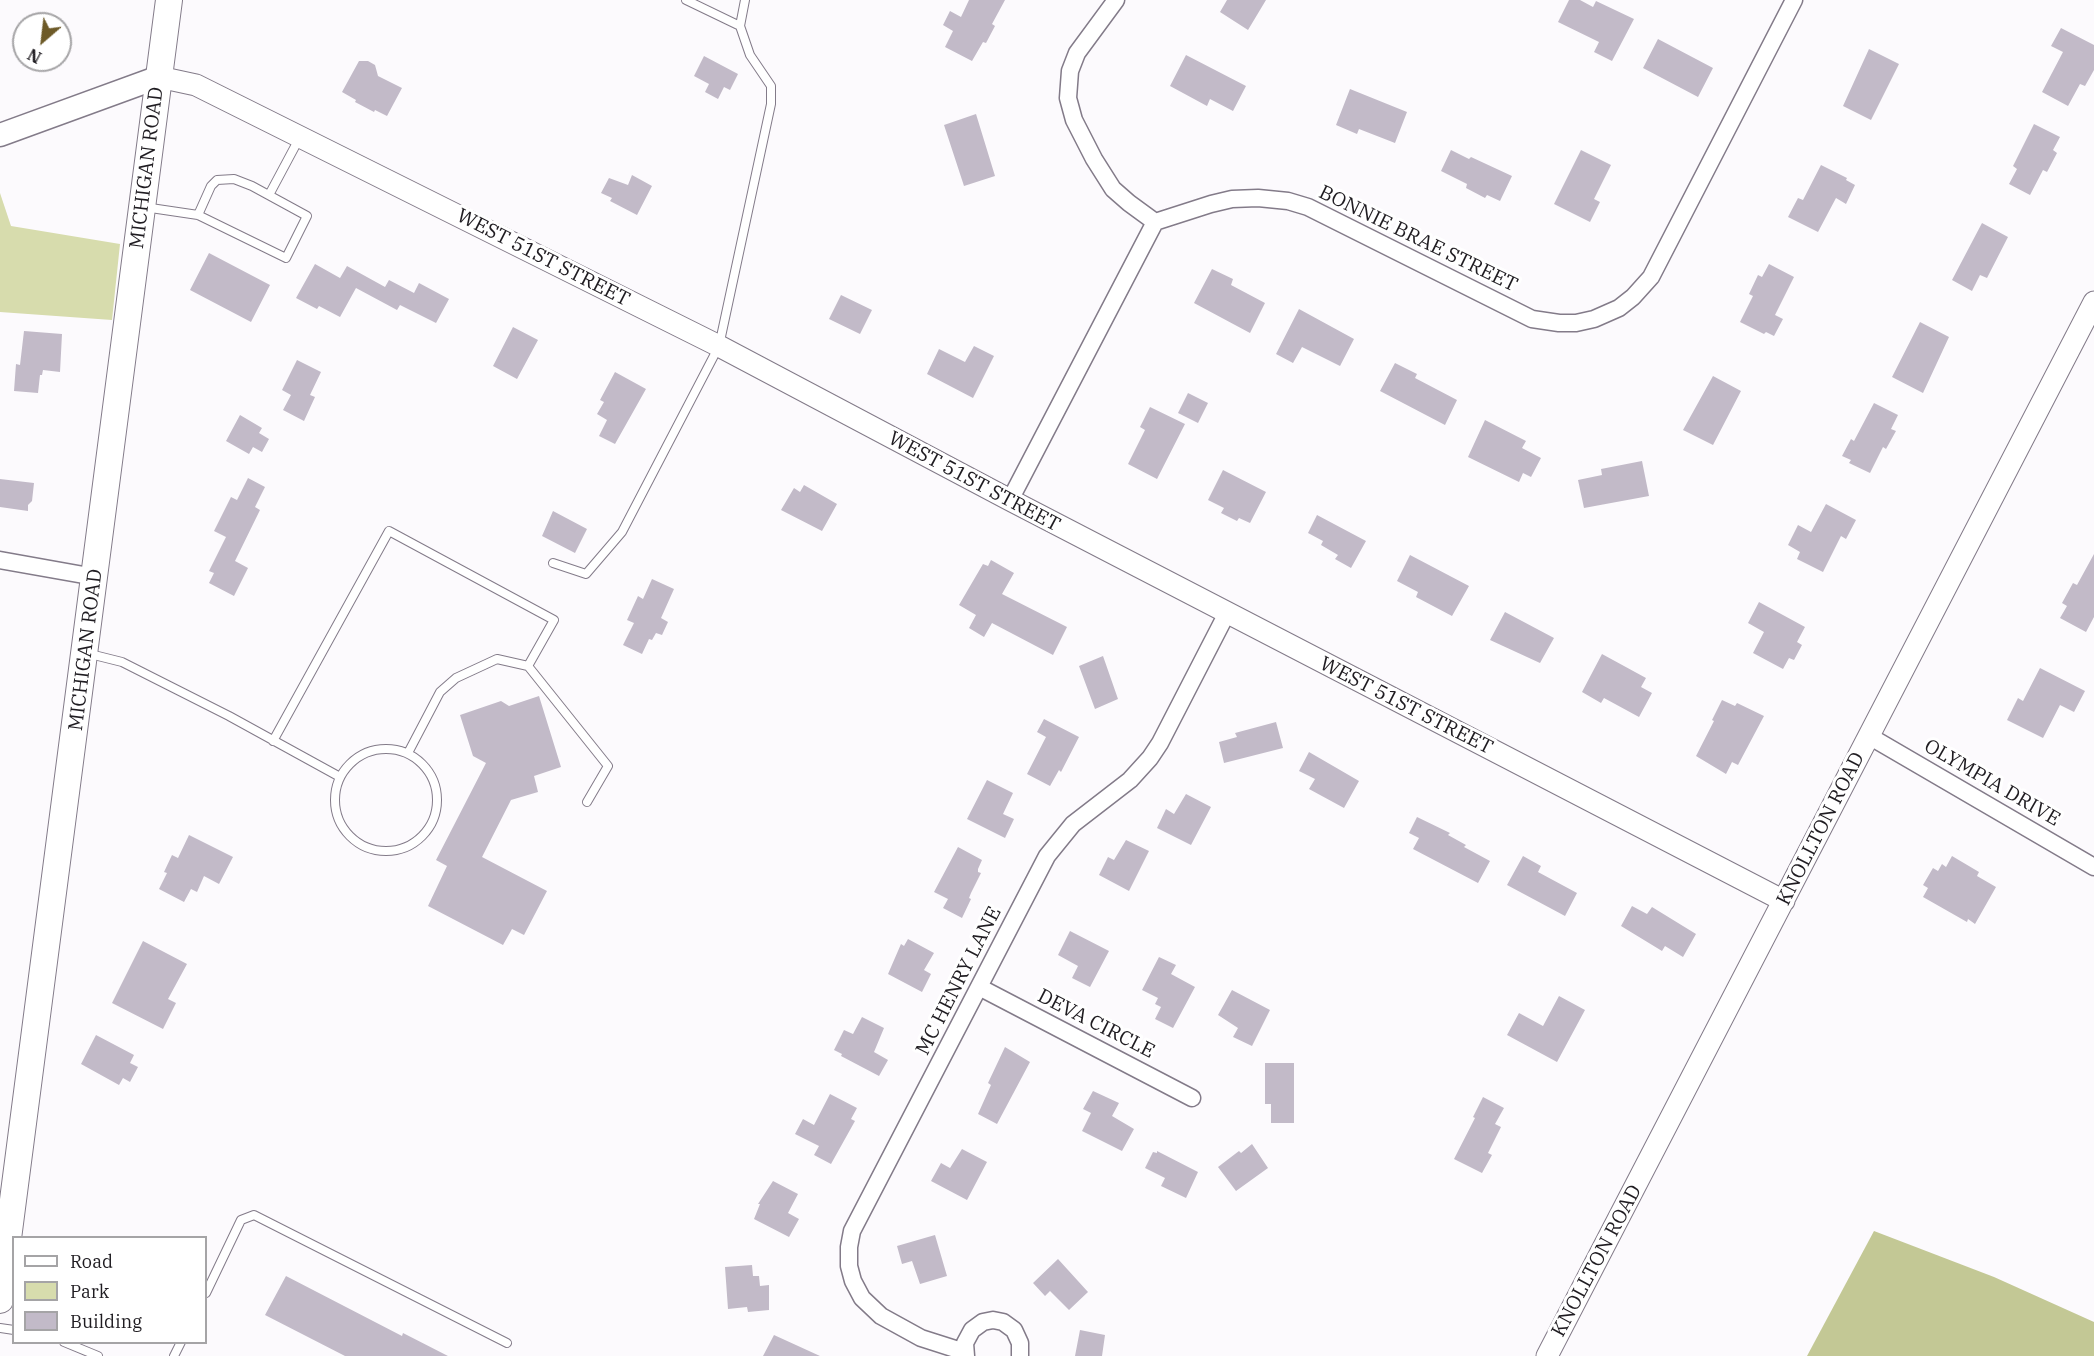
<!DOCTYPE html>
<style>
body{margin:0}
#map{position:relative;width:2094px;height:1356px;overflow:hidden;background:#fcfafd;font-family:"IBM Plex Serif",serif}
canvas{display:block}
.legend{position:absolute;left:12px;top:1236px;width:195px;height:108px;box-sizing:border-box;background:#fff;border:2px solid #a5a4a6;margin:0;padding:8px 10px;list-style:none;font-size:18px;color:#1f1c21}
.legend li{display:flex;align-items:center;gap:12px;height:30px}
.legend b{width:30px;border:2px solid #a5a4a6}
.north{position:absolute;left:12px;top:12px;width:60px;height:60px;box-sizing:border-box;background:#fff;border:2px solid #a5a4a6;border-radius:50%;rotate:208deg;font-size:16px;font-weight:700;line-height:24px;text-align:center;color:#1f1c21}
.north::after{content:'';display:block;margin:auto;width:21px;height:27px;background:#6d5a28;clip-path:polygon(50% 0,100% 100%,50% 72%,0 100%)}
</style>
<div id="map">
<canvas width="2094" height="1356"></canvas>
<ul class="legend">
<li><b style="height:8px;background:#fff"></b>Road</li>
<li><b style="height:16px;background:#d7dcad"></b>Park</li>
<li><b style="height:16px;background:#c2bac8"></b>Building</li>
</ul>
<div class="north">N</div>
</div>
<script>
const ctx = document.querySelector('canvas').getContext('2d');
ctx.lineJoin = 'round';
function fill(path, color) { ctx.fillStyle = color; ctx.fill(path, 'evenodd'); }
const toPath = rows => new Path2D(rows.map(r => 'M' + r).join(''));
function strokePath(path, color, width, dash) { ctx.strokeStyle = color; ctx.lineWidth = width; ctx.lineCap = dash ? 'butt' : 'round'; ctx.setLineDash(dash || []); ctx.stroke(path); }
function drawText(font, color, halo, rows, align = 'center') {
  ctx.font = font + ' "IBM Plex Serif",serif'; ctx.lineWidth = 6; ctx.setLineDash([]); ctx.textBaseline = 'middle'; ctx.strokeStyle = halo; ctx.fillStyle = color; for (const [text, x, y, turn = 0] of rows) {
    ctx.save(); ctx.translate(x, y); ctx.rotate((+turn || 0) * Math.PI / 180); ctx.textAlign = isNaN(turn) ? turn : align; if (halo) ctx.strokeText(text, 0, 0); ctx.fillText(text, 0, 0); ctx.restore();
  }
}
fill(toPath([
 [0,193,11,226,120,244,112,320,0,312]
]), '#d7dcad');
fill(toPath([
 [1874,1231,1994,1277,2094,1322,2094,1356,1807,1356]
]), '#c3c895');
fill(toPath([
 [969,0,1005,0,992,24,995,26,986,43,983,42,972,61,945,47,953,31,943,25,950,11,961,17],
 [1227,0,1266,0,1248,30,1220,12],
 [1569,0,1580,0,1593,7,1596,1,1634,19,1612,61,1594,52,1599,42,1558,22],
 [2061,28,2094,45,2094,70,2085,86,2080,84,2068,106,2042,92,2063,52,2051,46],
 [1658,39,1713,68,1698,97,1643,68],
 [1869,49,1899,64,1871,120,1843,106],
 [1186,55,1246,86,1233,111,1210,99,1207,106,1170,86],
 [704,56,738,74,730,90,724,87,718,99,705,92,709,84,694,76],
 [359,61,368,61,375,65,378,76,402,88,387,116,375,110,374,112,355,102,356,100,342,92],
 [1350,89,1407,112,1395,143,1359,129,1357,134,1336,125],
 [976,114,995,176,964,186,944,125],
 [2034,124,2060,137,2053,150,2057,153,2047,172,2043,170,2030,195,2009,184,2017,169,2013,166],
 [1451,150,1469,159,1471,157,1512,176,1500,201,1487,195,1485,198,1466,188,1467,184,1441,171],
 [1581,150,1611,165,1594,199,1600,202,1590,222,1554,204],
 [1821,165,1847,178,1846,180,1855,185,1846,204,1836,198,1818,232,1788,217,1798,198,1803,200],
 [632,175,652,186,637,215,610,201,612,198,601,193,609,178,628,185],
 [1982,223,2008,237,1987,278,1980,275,1972,291,1952,280],
 [209,253,270,285,251,322,190,290],
 [315,264,340,278,347,266,385,287,389,280,414,293,419,283,449,299,436,323,400,305,397,310,356,288,340,317,319,306,317,309,296,298],
 [1769,264,1794,277,1775,315,1783,319,1774,336,1766,332,1764,334,1740,322,1753,296,1749,294,1758,275,1762,277],
 [1212,269,1233,279,1231,285,1265,303,1250,333,1194,303],
 [841,295,872,310,860,334,829,319],
 [1299,309,1354,339,1340,366,1302,347,1293,363,1276,354],
 [1920,322,1949,337,1923,393,1892,377],
 [513,327,538,340,517,379,493,366],
 [24,331,62,334,60,372,43,370,42,375,40,375,38,393,14,391,16,364,20,365],
 [974,346,994,356,973,398,927,374,939,349,965,362],
 [297,360,321,372,310,395,315,397,304,421,283,410,291,395,282,390],
 [1395,363,1417,374,1415,378,1457,400,1445,425,1380,391],
 [615,372,646,389,615,444,599,436,607,420,597,414,604,402,600,400],
 [1713,376,1741,391,1713,445,1683,430],
 [1188,393,1208,403,1198,423,1178,413],
 [1874,403,1898,415,1891,429,1896,431,1886,449,1883,447,1870,473,1849,463,1851,460,1842,456,1851,439,1854,441],
 [1150,407,1185,424,1157,479,1128,464,1145,430,1140,427],
 [240,415,262,428,259,433,269,439,262,452,253,447,249,454,226,441],
 [1485,420,1526,441,1522,448,1541,458,1531,477,1523,473,1519,482,1468,457],
 [1642,461,1649,496,1584,508,1578,480,1602,475,1601,469],
 [1223,470,1266,492,1250,523,1239,518,1237,521,1221,513,1224,508,1208,500],
 [248,478,265,487,255,507,260,510,235,561,248,568,234,596,209,583,214,573,209,571,226,537,214,531,231,497,237,500],
 [0,479,34,483,32,501,28,505,28,511,0,507],
 [804,485,837,504,822,531,781,510,794,488,800,492],
 [1826,504,1856,520,1846,539,1841,536,1823,572,1797,559,1800,552,1788,545,1798,525,1811,532],
 [553,511,587,529,575,553,542,536],
 [1317,515,1366,541,1351,568,1335,559,1338,555,1321,545,1323,541,1308,533],
 [2094,554,2094,617,2086,632,2060,618,2067,606,2062,603,2073,583,2077,585],
 [1410,555,1469,586,1452,616,1416,597,1418,592,1397,581],
 [991,560,1014,573,1002,594,1067,627,1053,655,992,623,984,637,969,628,976,615,959,605,983,564,988,566],
 [652,579,674,589,661,618,668,622,662,635,656,633,652,640,649,639,642,654,623,645,634,623,627,620,638,596,643,599],
 [1759,602,1805,627,1797,642,1802,645,1794,660,1789,658,1783,669,1753,653,1764,632,1748,623],
 [1505,612,1554,638,1540,663,1490,640],
 [1602,654,1646,678,1641,687,1652,693,1639,717,1604,698,1601,703,1582,692],
 [1103,656,1118,699,1095,709,1079,666],
 [2040,668,2085,691,2074,712,2060,705,2043,738,2007,720,2018,698,2023,701],
 [539,696,561,767,534,776,538,792,511,800,482,857,547,891,524,935,512,929,503,945,428,906,447,866,436,860,486,763,473,756,460,715,501,701,509,706],
 [1722,700,1735,706,1737,703,1764,716,1738,765,1732,762,1726,774,1696,756,1714,721,1712,720],
 [1044,719,1079,737,1061,772,1059,770,1050,786,1027,774,1046,737,1037,732],
 [1276,722,1283,748,1224,763,1219,742,1237,737,1235,733],
 [1309,752,1359,781,1344,808,1309,789,1315,779,1299,771],
 [987,780,1013,793,1003,814,1014,819,1005,838,967,819],
 [1186,794,1211,807,1191,845,1157,828,1166,809,1174,814],
 [1417,817,1450,833,1448,835,1466,845,1464,847,1490,861,1478,883,1413,849,1419,838,1409,833],
 [189,835,233,857,219,884,204,876,197,892,191,889,184,902,159,889,167,873,164,872,172,855,178,858],
 [1126,840,1149,851,1129,891,1099,875,1108,857,1114,860],
 [958,847,982,860,978,869,978,872,981,873,971,893,969,898,971,899,962,918,943,908,948,899,934,892],
 [1523,856,1541,866,1538,872,1577,893,1565,916,1507,885],
 [1952,856,1979,872,1977,876,1996,887,1975,924,1968,919,1967,922,1923,897,1928,888,1923,885,1933,868,1938,871,1942,864,1946,867],
 [1632,906,1647,914,1652,907,1696,934,1683,957,1665,946,1662,951,1621,926],
 [1070,931,1109,951,1090,987,1072,978,1078,966,1058,955],
 [908,939,934,953,924,970,931,974,922,992,888,974,901,944,904,946],
 [143,941,187,964,168,999,176,1003,163,1029,112,1003],
 [1159,957,1176,965,1171,974,1195,987,1173,1028,1155,1019,1161,1007,1155,1004,1158,998,1142,990],
 [1232,990,1270,1010,1252,1046,1233,1037,1238,1028,1218,1015],
 [1559,996,1585,1010,1557,1062,1507,1035,1519,1013,1543,1026],
 [862,1017,884,1028,874,1052,888,1060,879,1076,841,1056,842,1054,834,1050,844,1030,853,1034],
 [96,1035,134,1055,130,1063,138,1067,130,1082,123,1078,119,1085,81,1064],
 [1005,1047,1030,1062,997,1124,978,1114,991,1085,988,1083],
 [1265,1063,1294,1063,1294,1123,1271,1123,1271,1104,1265,1104],
 [1093,1091,1119,1103,1112,1116,1134,1129,1122,1151,1082,1131,1091,1113,1083,1109],
 [830,1094,857,1108,851,1119,855,1121,831,1164,814,1155,819,1146,795,1134,803,1119,814,1125],
 [1483,1097,1504,1108,1495,1124,1501,1127,1488,1153,1492,1155,1482,1173,1454,1159,1475,1118,1473,1117],
 [1252,1144,1268,1168,1236,1191,1218,1167,1239,1151,1241,1153],
 [962,1149,987,1162,967,1200,931,1181,941,1163,950,1168],
 [1157,1151,1198,1172,1186,1198,1161,1186,1165,1178,1145,1168,1153,1152,1157,1153],
 [773,1181,798,1194,788,1213,799,1219,789,1237,754,1219,760,1204,758,1204],
 [935,1235,947,1276,920,1284,912,1261,902,1264,897,1246],
 [1058,1259,1088,1292,1069,1310,1050,1291,1045,1296,1033,1283],
 [752,1265,753,1276,759,1276,760,1286,769,1285,769,1310,748,1312,747,1307,728,1309,725,1267],
 [286,1276,402,1336,403,1333,448,1356,345,1356,265,1315],
 [1080,1330,1105,1335,1102,1356,1075,1356],
 [774,1335,820,1356,763,1356]
]), '#c2bac8');
const service = toPath([
 [740,26,745,0],
 [269,195,300,137],
 [144,207,198,215,286,258,307,216,252,186,234,179,217,180,211,186,198,215],
 [553,563,586,574,622,532,719,346,771,104,771,86,750,55,740,26,686,0],
 [86,653,122,662,229,716,340,777],
 [528,666,608,766,587,802],
 [273,741,389,531,554,620,528,666,497,659,456,678,440,692,408,753],
 '335 800a51 51 0 1 1 102 0a51 51 0 1 1-102 0Z',
 [206,1293,241,1220,254,1215,507,1343],
 [0,1328,14,1330],
 [64,1342,98,1356],
 [174,1356,181,1342]
]);
const minor = toPath([
 [1116,0,1077,53,1070,71,1068,98,1074,120,1094,159,1113,189,1129,203,1155,222],
 [1010,500,1155,222,1211,204,1232,199,1258,198,1288,201,1308,207,1532,319,1559,323,1576,323,1594,319,1619,308,1633,297,1651,277,1794,0],
 [0,560,95,577],
 [1869,736,2094,867],
 [979,987,1192,1098],
 [965,1352,921,1338,881,1316,862,1298,853,1281,849,1266,849,1247,852,1231,1047,856,1073,824,1130,780,1150,758,1160,743,1227,613],
 [966,1356,965,1343,972,1330,983,1322,993,1320,1003,1322,1014,1330,1020,1343,1020,1356]
]);
const tertiary = toPath([
 [159,77,196,85,719,346,1010,500,1784,901],
 [1547,1356,2094,302]
]);
const secondary = toPath([
 [0,135,159,77]
]);
const primary = toPath([
 [0,1300,169,0]
]);
strokePath(service, '#837b89', 10);
strokePath(minor, '#837b89', 19);
strokePath(tertiary, '#837b89', 23);
strokePath(secondary, '#837b89', 25);
strokePath(primary, '#837b89', 28);
strokePath(service, '#fff', 8);
strokePath(minor, '#fff', 16);
strokePath(tertiary, '#fff', 21);
strokePath(secondary, '#fff', 22);
strokePath(primary, '#fff', 26);
drawText('20px', '#1f1c21', '#fff', [
 ["MICHIGAN ROAD",147,168,-83],
 ["BONNIE BRAE STREET",1418,239,26],
 ["WEST 51ST STREET",543,258,27],
 ["WEST 51ST STREET",974,482,28],
 ["MICHIGAN ROAD",86,650,-83],
 ["WEST 51ST STREET",1406,706,27],
 ["OLYMPIA DRIVE",1992,783,30],
 ["KNOLLTON ROAD",1821,829,-63],
 ["MC HENRY LANE",959,981,-63],
 ["DEVA CIRCLE",1096,1024,27],
 ["KNOLLTON ROAD",1597,1261,-62]
]);
</script>
